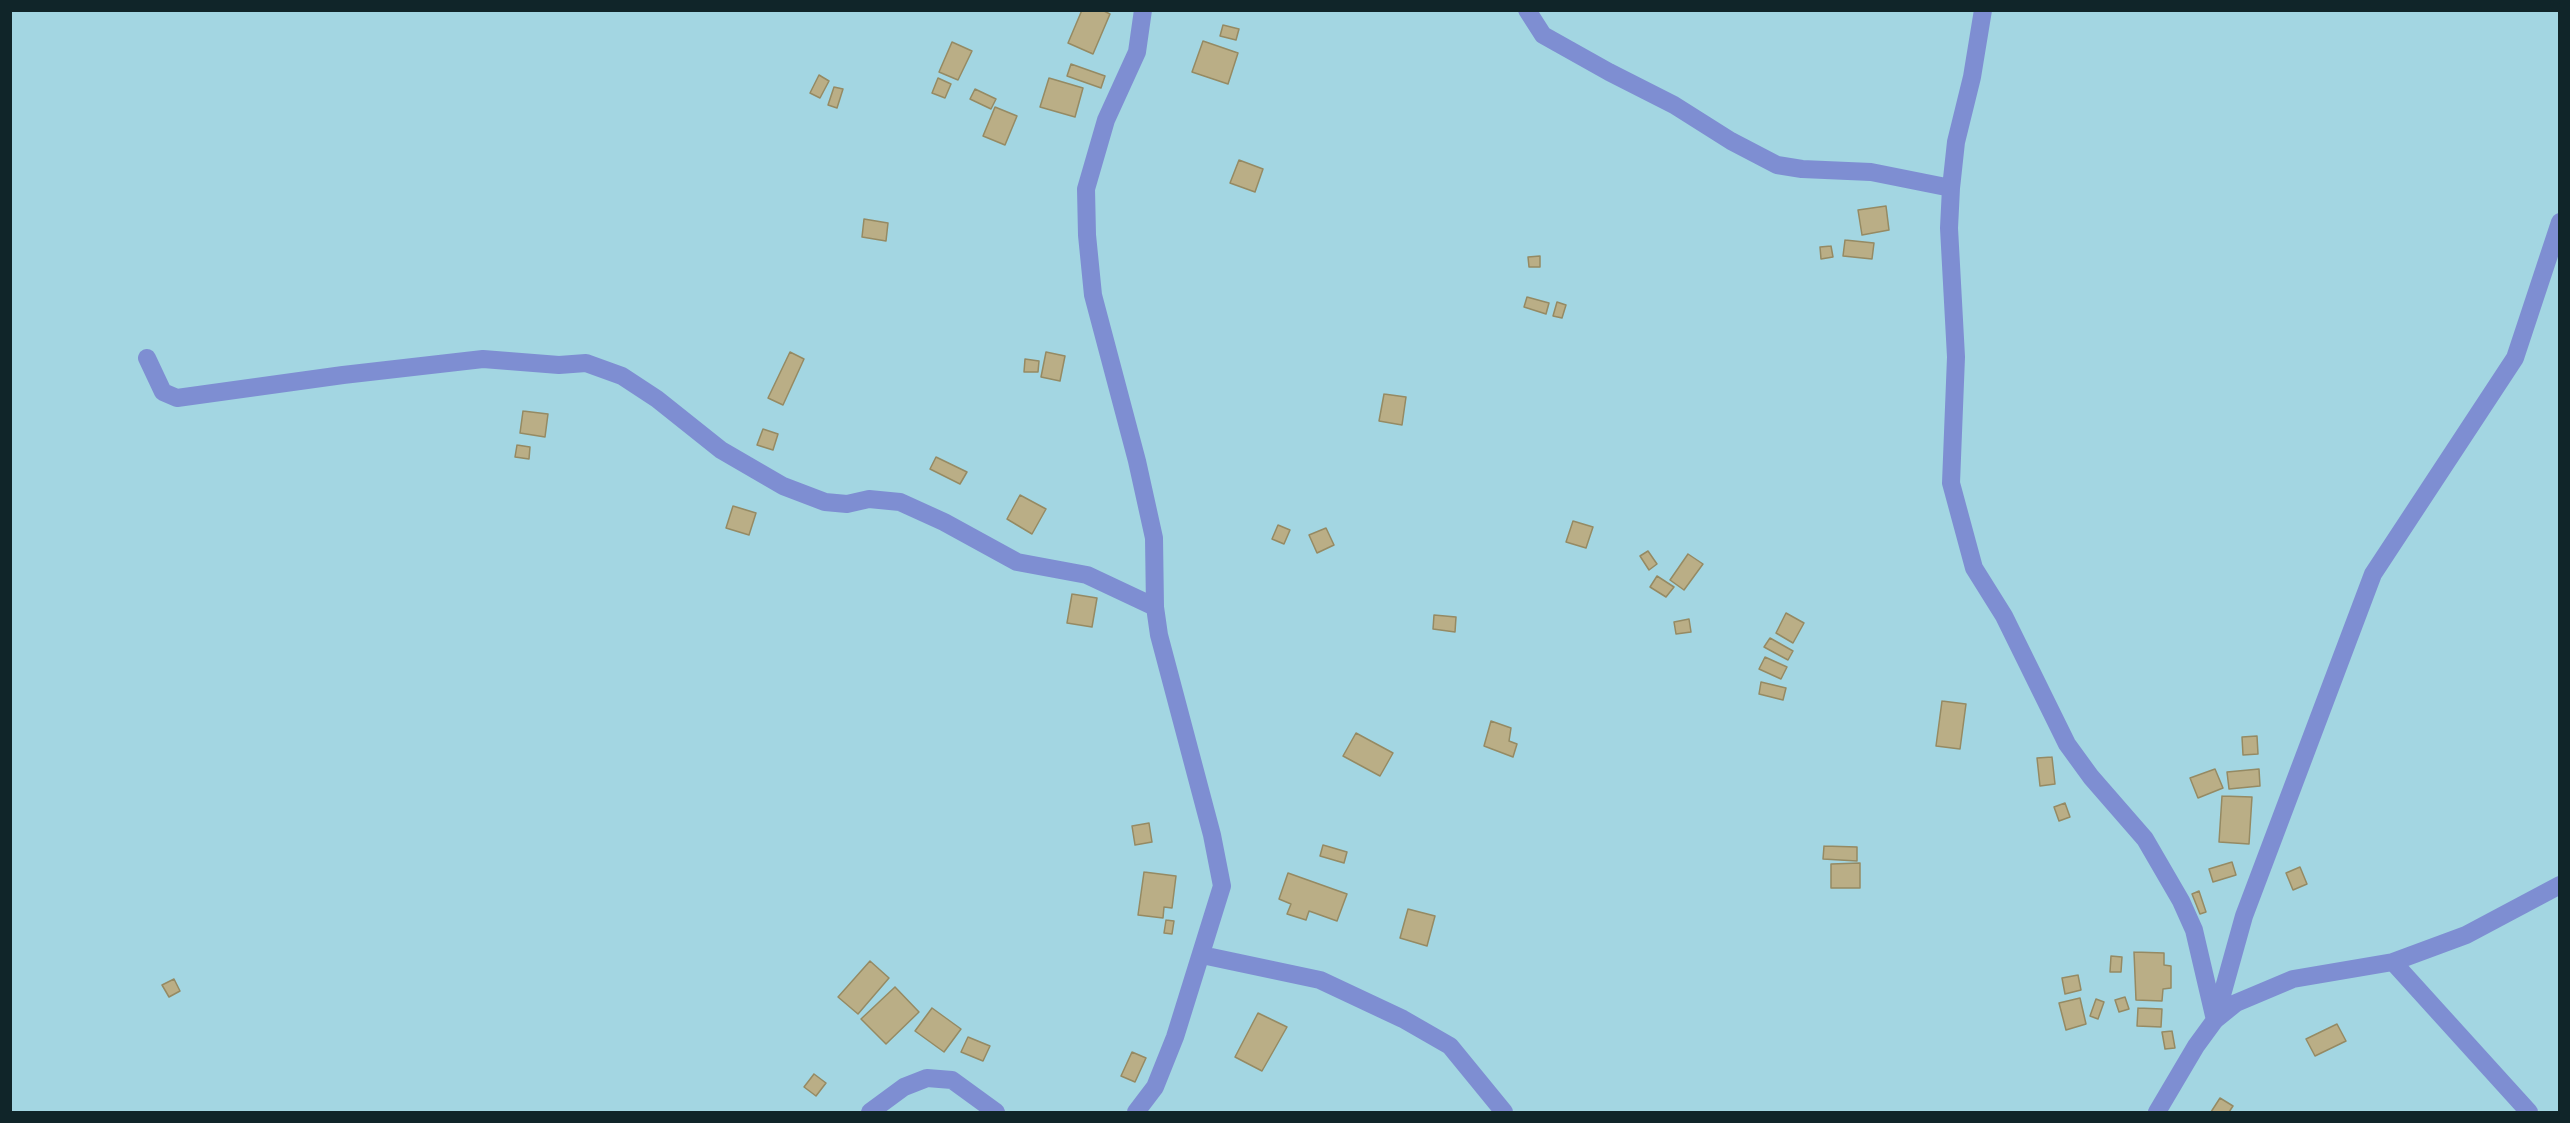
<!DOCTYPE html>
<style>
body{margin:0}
#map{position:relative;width:2570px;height:1123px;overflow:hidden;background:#a3d6e2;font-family:Quicksand,sans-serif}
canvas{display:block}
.frame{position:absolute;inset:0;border:12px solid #102529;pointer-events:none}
</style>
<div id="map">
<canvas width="2570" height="1123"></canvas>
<div class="frame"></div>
</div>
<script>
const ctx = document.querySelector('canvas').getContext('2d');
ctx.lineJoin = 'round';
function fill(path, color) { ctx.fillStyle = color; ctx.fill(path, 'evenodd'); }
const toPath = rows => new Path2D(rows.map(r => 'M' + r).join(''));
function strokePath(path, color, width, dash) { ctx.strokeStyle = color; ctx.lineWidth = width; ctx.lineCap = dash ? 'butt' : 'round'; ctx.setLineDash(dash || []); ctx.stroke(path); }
const building = toPath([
 [1082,10,1102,10,1110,14,1093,54,1068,43,1082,10],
 [1223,25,1239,29,1236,40,1220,36,1223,25],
 [1203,41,1238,53,1228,84,1192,72,1203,41],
 [952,42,972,51,958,80,939,72,952,42],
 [1071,64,1105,76,1101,88,1067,76,1071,64],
 [819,75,829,81,820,98,810,93,819,75],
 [938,78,951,84,945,98,932,93,938,78],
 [1049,78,1083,88,1075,117,1040,107,1049,78],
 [834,87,843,89,837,108,828,105,834,87],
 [975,89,996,99,991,109,970,99,975,89],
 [995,107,1017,116,1005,145,983,136,995,107],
 [1239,160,1263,169,1255,192,1230,183,1239,160],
 [1886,206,1889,230,1862,235,1858,210,1886,206],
 [864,219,888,223,886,241,862,237,864,219],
 [1845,240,1874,243,1872,259,1843,256,1845,240],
 [1831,246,1833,257,1821,259,1820,247,1831,246],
 [1540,256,1540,267,1529,267,1528,257,1540,256],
 [1527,297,1549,303,1546,314,1524,307,1527,297],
 [1557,302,1566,305,1562,318,1553,316,1557,302],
 [790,352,804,359,783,405,768,398,790,352],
 [1046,352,1065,356,1060,381,1041,377,1046,352],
 [1025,359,1039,361,1038,372,1024,372,1025,359],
 [1384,394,1406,397,1402,425,1379,421,1384,394],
 [523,411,548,414,545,437,520,433,523,411],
 [763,429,778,434,773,450,757,445,763,429],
 [517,445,530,447,529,459,515,457,517,445],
 [936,457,967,472,960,484,930,469,936,457],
 [1020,495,1046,509,1032,534,1007,519,1020,495],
 [733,506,756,513,749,535,726,528,733,506],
 [1573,521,1593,527,1586,548,1566,542,1573,521],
 [1278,525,1290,530,1284,544,1272,539,1278,525],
 [1326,528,1334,545,1317,553,1309,535,1326,528],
 [1648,551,1657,564,1649,570,1640,556,1648,551],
 [1688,554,1703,564,1684,590,1670,580,1688,554],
 [1657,576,1674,587,1666,597,1650,587,1657,576],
 [1072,594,1097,598,1092,627,1067,623,1072,594],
 [1786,613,1804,623,1793,643,1776,633,1786,613],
 [1434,615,1456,617,1455,632,1433,629,1434,615],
 [1689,619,1691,632,1676,634,1674,622,1689,619],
 [1770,638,1793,651,1788,660,1764,647,1770,638],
 [1765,657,1787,667,1781,679,1759,669,1765,657],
 [1761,682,1786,688,1783,700,1759,694,1761,682],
 [1942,701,1966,704,1960,749,1936,746,1942,701],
 [1491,721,1511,728,1509,741,1517,744,1513,757,1484,746,1491,721],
 [1356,733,1393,753,1380,776,1343,756,1356,733],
 [2257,736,2258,754,2243,755,2242,737,2257,736],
 [2052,757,2055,784,2040,786,2037,758,2052,757],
 [2215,769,2223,788,2198,798,2190,778,2215,769],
 [2259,769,2260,786,2229,789,2227,772,2259,769],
 [2222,796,2252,797,2249,844,2219,842,2222,796],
 [2065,803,2070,817,2059,821,2054,807,2065,803],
 [1149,823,1152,842,1135,845,1132,826,1149,823],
 [1323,845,1347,852,1344,863,1320,856,1323,845],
 [1824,846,1857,847,1857,861,1823,859,1824,846],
 [2232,862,2236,875,2213,882,2209,869,2232,862],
 [1860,863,1860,888,1831,888,1831,864,1860,863],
 [2300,867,2307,884,2293,890,2286,873,2300,867],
 [1144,872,1176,876,1172,908,1164,907,1163,918,1138,915,1144,872],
 [1288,873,1347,894,1337,921,1309,911,1306,920,1287,914,1291,904,1279,899,1288,873],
 [2199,891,2206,912,2200,914,2192,894,2199,891],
 [1408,909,1435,916,1427,946,1400,938,1408,909],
 [1166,920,1174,921,1172,934,1164,933,1166,920],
 [2134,952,2164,953,2164,965,2171,966,2171,988,2163,989,2162,1001,2136,1000,2134,952],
 [2111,956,2122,957,2121,972,2110,972,2111,956],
 [870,961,889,978,858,1014,838,997,870,961],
 [2078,975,2081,990,2065,994,2062,978,2078,975],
 [174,979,180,991,169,997,162,985,174,979],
 [895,987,919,1012,886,1044,861,1019,895,987],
 [2125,997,2129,1009,2119,1012,2115,1000,2125,997],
 [2080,998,2086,1024,2066,1030,2059,1003,2080,998],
 [2096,999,2104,1002,2098,1019,2090,1016,2096,999],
 [932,1008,961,1029,944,1052,915,1031,932,1008],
 [2138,1008,2162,1009,2161,1027,2137,1026,2138,1008],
 [1258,1013,1287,1027,1262,1071,1235,1057,1258,1013],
 [2337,1024,2346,1041,2315,1056,2306,1039,2337,1024],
 [2172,1031,2175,1048,2165,1049,2162,1032,2172,1031],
 [968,1037,990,1046,983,1061,961,1052,968,1037],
 [1132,1052,1146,1058,1135,1082,1121,1076,1132,1052],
 [814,1074,826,1083,816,1096,804,1087,814,1074],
 [2220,1098,2233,1106,2229,1112,2211,1112,2220,1098]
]);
fill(building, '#baae86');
strokePath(building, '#958a63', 1.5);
strokePath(toPath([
 [1527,10,1543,35,1609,72,1674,105,1731,141,1777,165,1802,169,1871,172,1951,188],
 [1983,10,1972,77,1956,142,1951,188,1949,228,1956,357,1951,483,1974,568,2004,616,2067,744,2091,777,2145,839,2181,901,2194,930,2215,1020,2244,916,2373,574,2515,358,2560,222],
 [147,358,163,392,177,398,343,375,483,359,559,365,586,363,622,376,657,399,721,450,783,486,825,502,847,504,869,499,900,502,944,522,1017,562,1087,575,1155,607],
 [1202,955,1320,980,1403,1019,1450,1046,1504,1112],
 [2393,962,2529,1112],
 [870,1112,904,1087,927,1078,952,1080,996,1112],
 [1136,1112,1155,1087,1175,1037,1222,886,1212,835,1159,635,1155,607,1154,538,1137,461,1093,295,1087,235,1086,189,1106,120,1137,52,1143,10],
 [2157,1112,2196,1046,2215,1020,2236,1003,2293,979,2393,962,2466,935,2560,885]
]), '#7e8ed2', 18);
</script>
